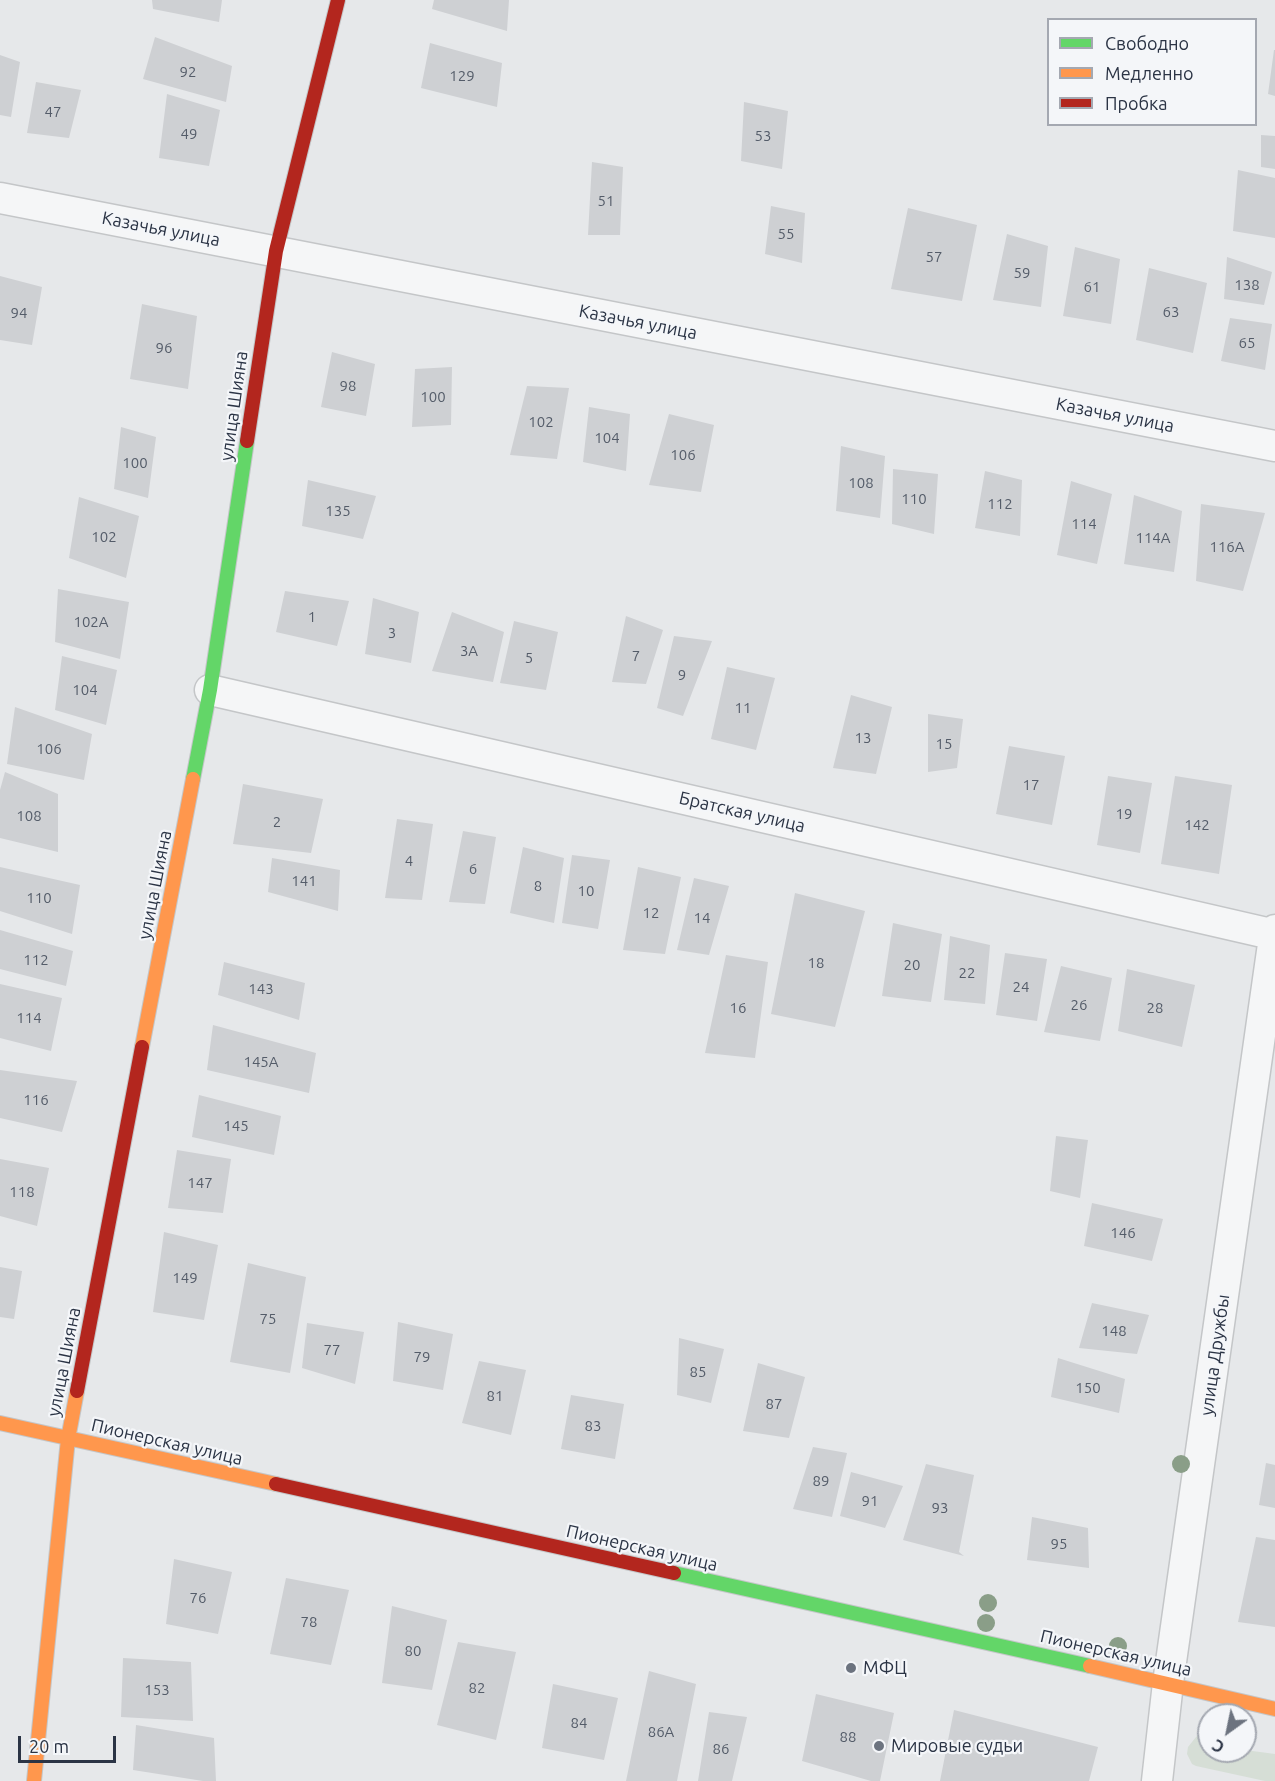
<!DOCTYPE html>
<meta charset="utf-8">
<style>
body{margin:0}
#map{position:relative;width:1275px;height:1781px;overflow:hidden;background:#e6e8ea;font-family:Ubuntu,sans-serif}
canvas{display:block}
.legend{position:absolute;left:1047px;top:18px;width:210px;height:108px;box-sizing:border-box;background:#f4f6f9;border:2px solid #a4a8b1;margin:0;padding:8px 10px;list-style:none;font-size:18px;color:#2b3445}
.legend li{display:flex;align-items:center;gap:12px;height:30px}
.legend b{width:30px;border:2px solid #a4a8b1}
.north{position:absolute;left:1197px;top:1703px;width:60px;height:60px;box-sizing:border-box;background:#f4f6f9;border:2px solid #a4a8b1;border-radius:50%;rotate:213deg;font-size:16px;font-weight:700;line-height:24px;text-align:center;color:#2b3445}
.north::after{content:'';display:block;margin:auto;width:21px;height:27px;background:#6c737f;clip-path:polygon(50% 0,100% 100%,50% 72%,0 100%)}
.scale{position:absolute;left:18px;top:1736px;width:98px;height:27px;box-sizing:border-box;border:3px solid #2b3445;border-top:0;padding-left:8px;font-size:18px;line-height:21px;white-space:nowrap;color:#2b3445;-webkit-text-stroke:4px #f4f6f9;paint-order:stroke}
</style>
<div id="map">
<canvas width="1275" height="1781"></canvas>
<ul class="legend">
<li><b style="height:8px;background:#63d668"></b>Свободно</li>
<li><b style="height:8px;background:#ff974d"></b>Медленно</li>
<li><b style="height:8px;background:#b3261e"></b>Пробка</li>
</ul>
<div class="north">С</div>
<div class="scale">20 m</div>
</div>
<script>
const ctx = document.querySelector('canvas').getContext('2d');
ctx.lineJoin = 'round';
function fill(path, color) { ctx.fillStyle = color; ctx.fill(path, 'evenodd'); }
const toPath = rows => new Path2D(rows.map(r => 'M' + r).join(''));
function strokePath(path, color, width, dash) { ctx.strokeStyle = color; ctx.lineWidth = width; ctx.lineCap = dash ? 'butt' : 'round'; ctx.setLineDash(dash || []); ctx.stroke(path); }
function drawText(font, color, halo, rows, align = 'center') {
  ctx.font = font + ' Ubuntu,sans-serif'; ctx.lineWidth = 4.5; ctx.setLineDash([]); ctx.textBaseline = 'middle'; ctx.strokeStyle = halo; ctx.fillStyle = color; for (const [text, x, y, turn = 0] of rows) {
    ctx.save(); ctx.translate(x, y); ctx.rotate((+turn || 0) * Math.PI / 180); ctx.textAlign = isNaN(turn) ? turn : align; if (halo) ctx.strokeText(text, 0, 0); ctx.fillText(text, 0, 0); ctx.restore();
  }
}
fill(toPath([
 [1209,1726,1209,1751,1245,1751,1245,1750,1275,1754,1275,1781,1265,1781,1196,1766,1192,1764,1187,1754,1188,1747,1200,1732]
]), '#d6ded6');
fill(toPath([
 [152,0,222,0,219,22,153,9],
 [434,0,509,0,507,31,432,9],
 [155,37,232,66,226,102,143,79],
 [430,43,502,63,497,107,421,88],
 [1274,50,1275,50,1275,96,1268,94],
 [0,55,20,62,11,117,0,115],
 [36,82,81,90,69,138,27,133],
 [167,94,220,110,209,166,159,158],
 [744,102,788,111,782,169,741,161],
 [1261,135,1275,136,1275,169,1261,167],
 [592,162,623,167,620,235,588,235],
 [1238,170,1275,178,1275,238,1233,231],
 [771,206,805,213,802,263,765,254],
 [908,208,977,225,962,301,891,289],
 [1007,234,1048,246,1041,307,993,300],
 [1075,247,1120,259,1111,324,1063,316],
 [1227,257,1272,272,1264,305,1224,299],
 [1149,268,1207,283,1193,353,1136,340],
 [0,276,42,287,32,345,0,340],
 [142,304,197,316,188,389,130,379],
 [1230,318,1272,324,1265,370,1221,361],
 [332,352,375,364,366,416,321,407],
 [452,367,451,425,412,427,415,369],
 [527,386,569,388,557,459,510,455],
 [589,407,630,414,626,471,583,462],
 [669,414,714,425,701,492,649,485],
 [121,427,156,437,148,498,114,489],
 [841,446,885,456,880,518,836,511],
 [893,469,938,474,934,534,892,524],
 [985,471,1022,480,1020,536,975,528],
 [308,480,376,496,363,539,302,526],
 [1071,481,1112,494,1097,564,1057,555],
 [1134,495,1182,511,1174,572,1124,564],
 [79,497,139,516,126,578,69,558],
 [1201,504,1265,513,1243,591,1196,581],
 [58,589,129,602,120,659,55,642],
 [285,591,349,601,337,646,276,632],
 [373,598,419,612,411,663,365,654],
 [452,612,504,632,493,682,432,671],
 [626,616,663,630,646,684,612,682],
 [514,621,558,632,546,690,500,683],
 [674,636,712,641,683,716,657,708],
 [62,656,117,670,106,725,55,710],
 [727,667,775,678,756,750,711,739],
 [851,695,892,707,876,774,833,768],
 [15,707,92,734,84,780,7,764],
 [928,714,963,719,957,768,928,772],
 [1009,746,1065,756,1052,825,996,814],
 [5,772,58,794,58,852,0,838,0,790],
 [1108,776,1152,783,1140,853,1097,845],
 [1175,776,1232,785,1219,874,1161,864],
 [243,784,323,799,311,853,233,844],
 [397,819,433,824,422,900,385,898],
 [463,831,496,837,485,904,449,902],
 [523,847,564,858,554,923,510,913],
 [572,855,610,860,598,929,562,923],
 [272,858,340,870,338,911,268,892],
 [0,867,80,885,72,934,0,911],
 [638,867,681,877,665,954,623,950],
 [694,878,729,886,709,955,677,950],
 [795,893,865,911,835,1027,771,1014],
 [893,923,942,934,931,1002,882,996],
 [0,930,73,951,66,986,0,969],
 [950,936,990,945,985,1004,944,1000],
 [1005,953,1047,959,1037,1021,996,1015],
 [726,955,768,962,755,1058,705,1053],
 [224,962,305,983,299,1020,218,995],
 [1061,966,1112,978,1100,1041,1044,1032],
 [1127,969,1195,985,1182,1047,1118,1031],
 [0,984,62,998,51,1051,0,1038],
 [213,1025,316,1053,309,1093,207,1070],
 [0,1070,77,1081,62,1132,0,1118],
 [199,1095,281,1116,274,1155,192,1137],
 [1056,1136,1088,1140,1080,1198,1050,1191],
 [177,1150,231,1159,223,1213,168,1208],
 [0,1159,49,1168,37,1226,0,1216],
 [1092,1203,1163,1219,1152,1261,1084,1246],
 [164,1232,218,1245,204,1320,153,1312],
 [248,1263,306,1277,290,1373,230,1362],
 [0,1267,22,1271,14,1319,0,1317],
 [1092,1303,1149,1315,1137,1354,1079,1348],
 [398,1322,453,1334,443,1390,393,1381],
 [307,1323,364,1332,355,1384,302,1368],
 [679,1338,724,1349,711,1403,677,1395],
 [1058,1358,1125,1379,1119,1413,1051,1397],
 [479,1361,526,1370,511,1435,462,1423],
 [758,1363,805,1377,789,1438,743,1431],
 [571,1395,624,1404,615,1459,561,1449],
 [813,1447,847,1453,832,1517,793,1509],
 [1266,1463,1275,1465,1275,1508,1259,1505],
 [926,1464,974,1475,959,1552,964,1556,903,1540],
 [851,1472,903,1486,885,1528,840,1516],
 [1032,1517,1088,1528,1089,1568,1027,1560],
 [1256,1537,1275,1540,1275,1627,1238,1622],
 [174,1559,232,1572,218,1634,166,1624],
 [286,1578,349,1590,331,1665,270,1654],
 [392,1606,447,1620,432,1690,382,1683],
 [458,1642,516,1652,496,1740,437,1725],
 [123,1658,191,1662,193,1721,121,1717],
 [649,1671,696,1684,677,1781,626,1781],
 [553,1684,618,1698,604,1760,542,1748],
 [816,1694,894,1713,880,1781,871,1781,802,1761],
 [954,1710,1098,1747,1089,1781,940,1781],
 [709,1712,747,1717,732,1781,698,1781],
 [136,1725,214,1738,216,1781,203,1781,133,1770]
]), '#ced0d3');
const street = toPath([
 [0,198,1275,446],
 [210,690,1275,935],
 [1157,1781,1168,1683,1275,930]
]);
const fast = toPath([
 [193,779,210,690,247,441],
 [674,1573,1090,1666]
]);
const slow = toPath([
 [142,1047,193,779],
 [0,1423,276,1484],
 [1090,1666,1275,1709],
 [34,1781,68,1439,77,1391]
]);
const jam = toPath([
 [247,441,276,251,338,0],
 [77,1391,142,1047],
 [276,1484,674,1573]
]);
strokePath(street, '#c4c6c8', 33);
strokePath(fast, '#c4c6c8', 16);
strokePath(slow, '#c4c6c8', 16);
strokePath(jam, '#c4c6c8', 16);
strokePath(street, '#f5f6f7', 30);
strokePath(fast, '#63d668', 14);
strokePath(slow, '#ff974d', 14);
strokePath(jam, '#b3261e', 14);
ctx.fillStyle = '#8a9e88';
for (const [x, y] of [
 [1181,1464],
 [988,1603],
 [986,1623],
 [1118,1646]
]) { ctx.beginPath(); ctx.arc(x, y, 9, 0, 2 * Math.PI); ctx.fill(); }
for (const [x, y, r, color] of [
 [851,1668,6,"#6c737f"],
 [879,1746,6,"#6c737f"]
]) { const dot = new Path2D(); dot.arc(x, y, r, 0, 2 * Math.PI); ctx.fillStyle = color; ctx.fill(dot); strokePath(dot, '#f4f6f9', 2); }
drawText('15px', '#545c69', null, [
 ["92",188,72],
 ["129",462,76],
 ["47",53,112],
 ["49",189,134],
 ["53",763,136],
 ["51",606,201],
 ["55",786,234],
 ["57",934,257],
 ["59",1022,273],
 ["138",1247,285],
 ["61",1092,287],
 ["63",1171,312],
 ["94",19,313],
 ["65",1247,343],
 ["96",164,348],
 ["98",348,386],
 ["100",433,397],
 ["102",541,422],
 ["104",607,438],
 ["106",683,455],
 ["100",135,463],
 ["108",861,483],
 ["110",914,499],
 ["112",1000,504],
 ["135",338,511],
 ["114",1084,524],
 ["102",104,537],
 ["114А",1153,538],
 ["116А",1227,547],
 ["1",312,617],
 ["102А",91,622],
 ["3",392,633],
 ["3А",469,651],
 ["7",636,656],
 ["5",529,658],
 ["9",682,675],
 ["104",85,690],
 ["11",743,708],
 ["13",863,738],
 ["15",944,744],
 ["106",49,749],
 ["17",1031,785],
 ["19",1124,814],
 ["108",29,816],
 ["2",277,822],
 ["142",1197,825],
 ["4",409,861],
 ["6",473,869],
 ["141",304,881],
 ["8",538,886],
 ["10",586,891],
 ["110",39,898],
 ["12",651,913],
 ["14",702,918],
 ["112",36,960],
 ["18",816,963],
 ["20",912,965],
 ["22",967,973],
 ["24",1021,987],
 ["143",261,989],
 ["26",1079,1005],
 ["16",738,1008],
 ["28",1155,1008],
 ["114",29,1018],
 ["145А",261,1062],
 ["116",36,1100],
 ["145",236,1126],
 ["147",200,1183],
 ["118",22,1192],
 ["146",1123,1233],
 ["149",185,1278],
 ["75",268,1319],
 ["148",1114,1331],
 ["77",332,1350],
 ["79",422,1357],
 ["85",698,1372],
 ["150",1088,1388],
 ["81",495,1396],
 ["87",774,1404],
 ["83",593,1426],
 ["89",821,1481],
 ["91",870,1501],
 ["93",940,1508],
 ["95",1059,1544],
 ["76",198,1598],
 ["78",309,1622],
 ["80",413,1651],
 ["82",477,1688],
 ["153",157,1690],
 ["84",579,1723],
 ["86А",661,1732],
 ["88",848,1737],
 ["86",721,1749]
]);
drawText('18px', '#2b3445', '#f4f6f9', [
 ["Казачья улица",161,229,11],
 ["Казачья улица",638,322,11],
 ["улица Шияна",234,406,-82],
 ["Казачья улица",1115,415,11],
 ["Братская улица",742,812,13],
 ["улица Шияна",155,885,-79],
 ["улица Дружбы",1215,1355,-82],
 ["улица Шияна",64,1362,-79],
 ["Пионерская улица",167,1442,13],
 ["Пионерская улица",642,1548,13],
 ["Пионерская улица",1116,1653,13]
]);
drawText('18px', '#2b3445', '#f4f6f9', [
 ["МФЦ",863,1668],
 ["Мировые судьи",891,1746]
], 'left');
</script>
